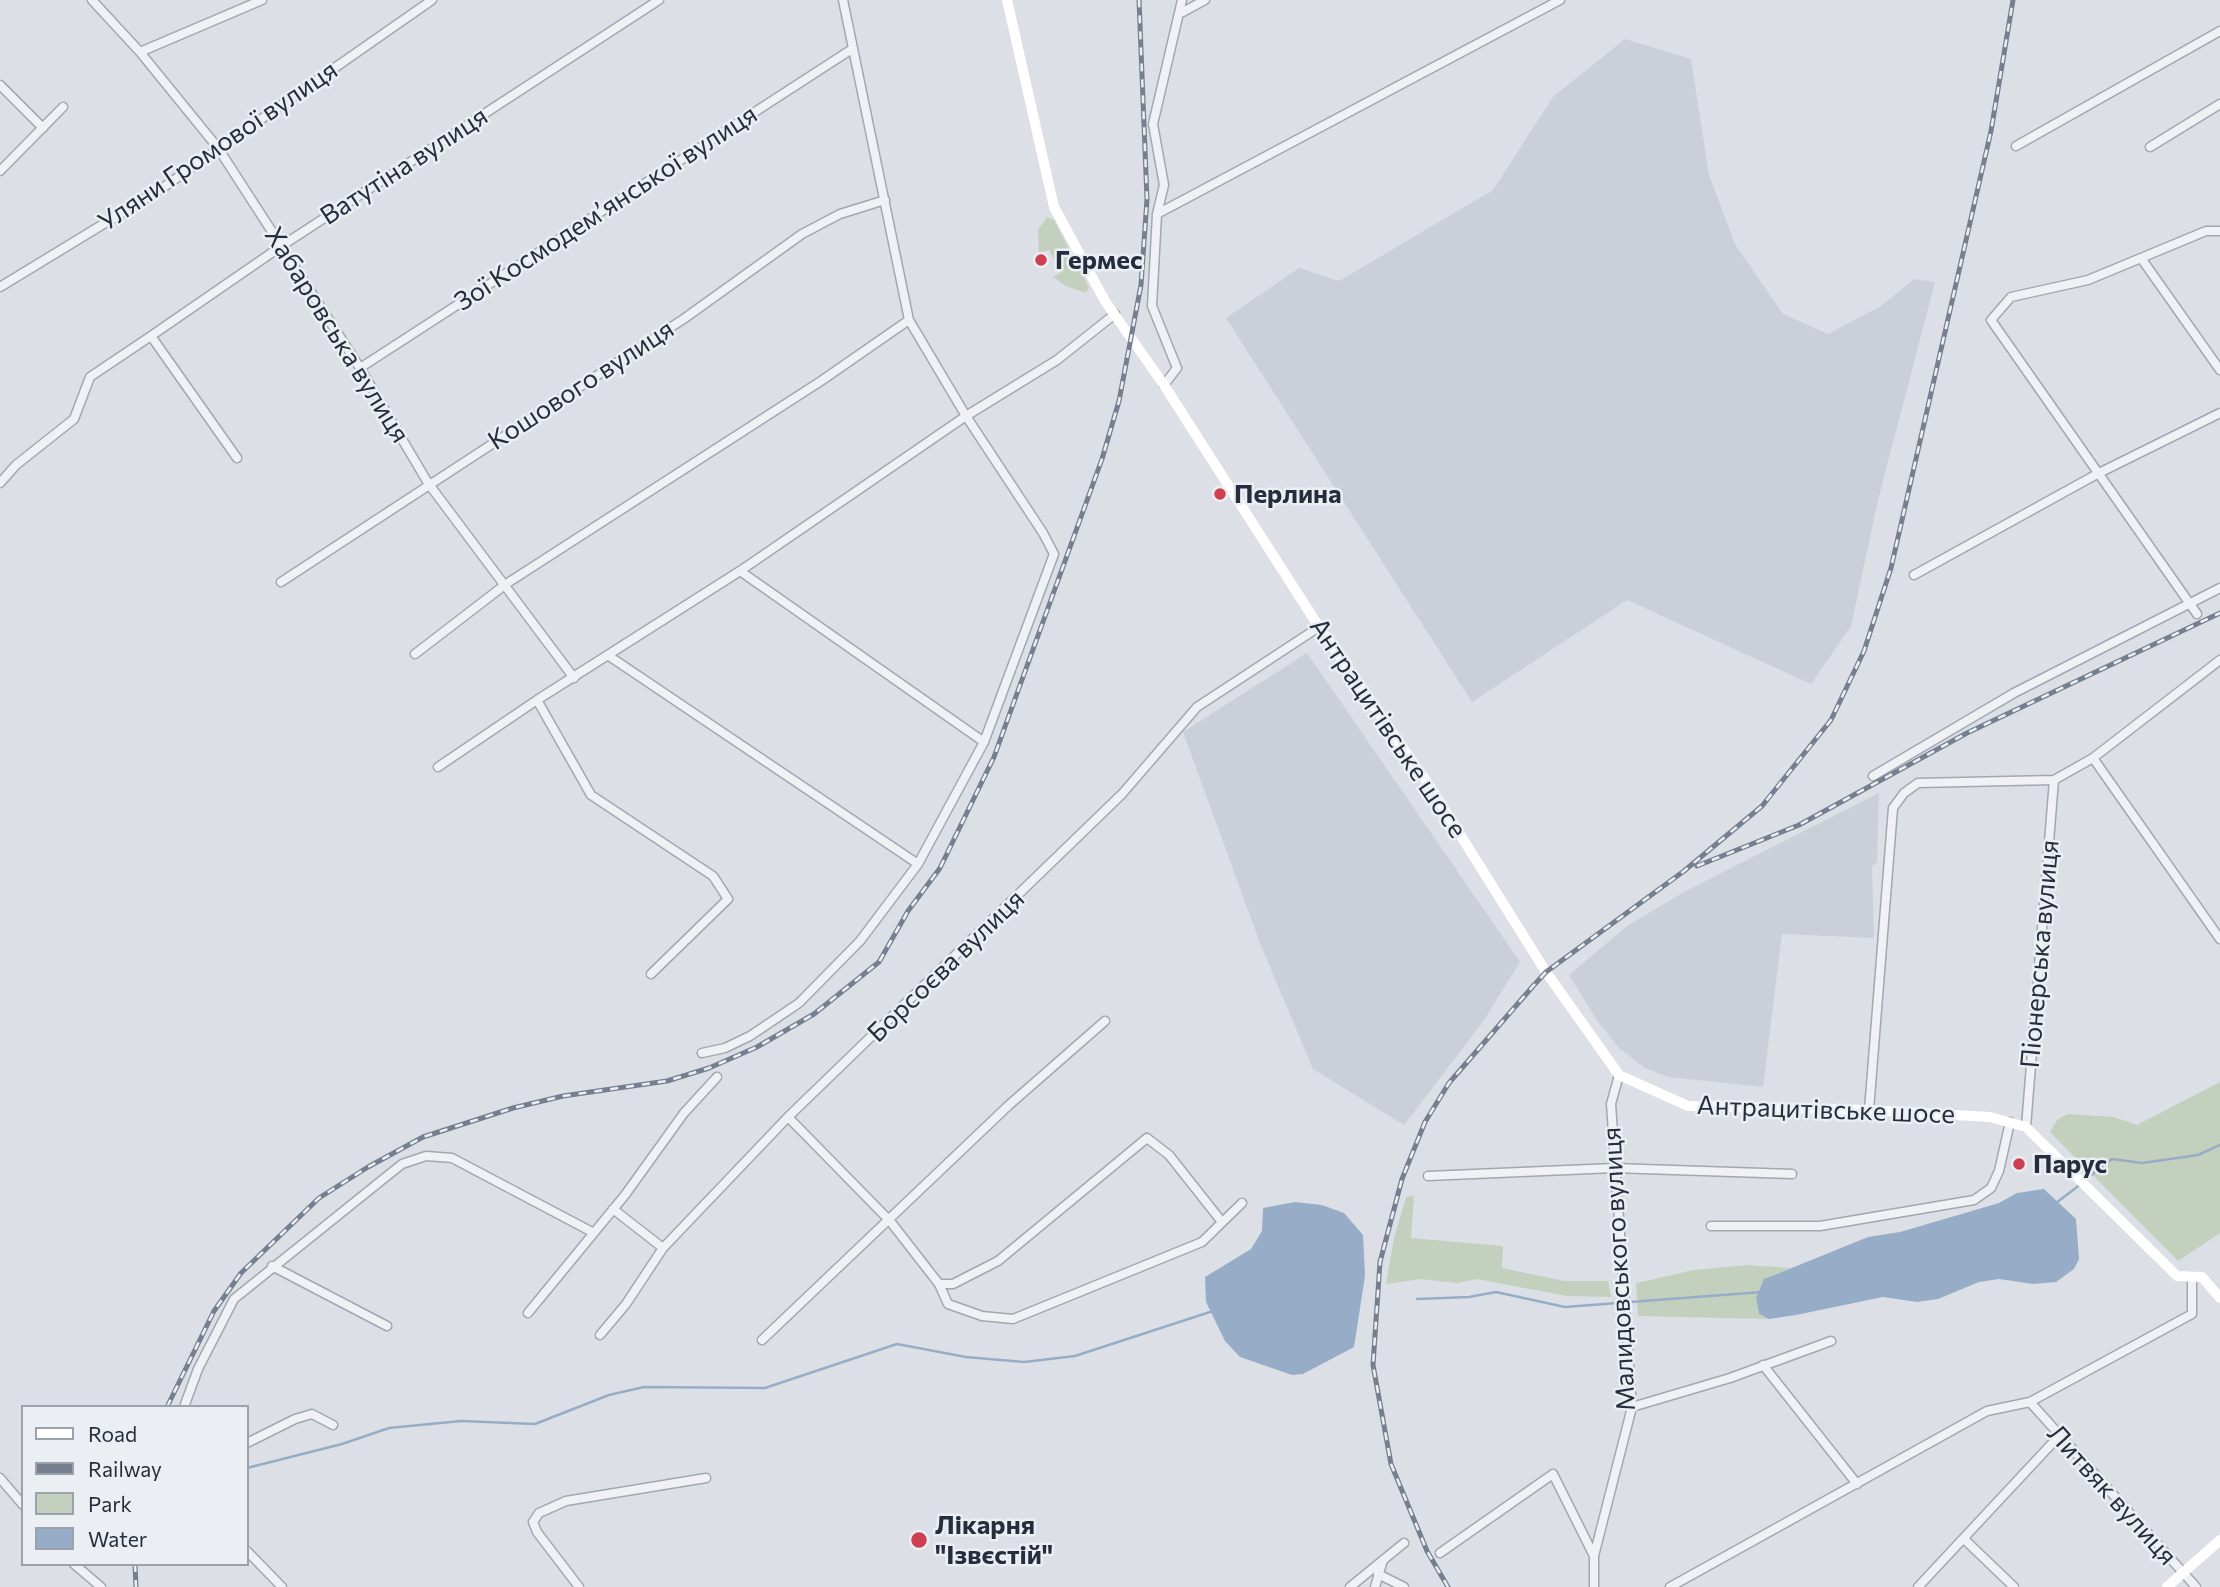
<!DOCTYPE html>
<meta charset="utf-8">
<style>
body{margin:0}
#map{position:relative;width:2220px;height:1587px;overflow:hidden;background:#dce0e6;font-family:Commissioner,sans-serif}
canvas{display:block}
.legend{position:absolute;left:21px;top:1405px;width:228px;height:161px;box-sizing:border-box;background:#ebeff4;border:2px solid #9ca2ab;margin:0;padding:9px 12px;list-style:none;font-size:21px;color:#262e3d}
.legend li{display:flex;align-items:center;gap:14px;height:35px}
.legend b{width:35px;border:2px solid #9ca2ab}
</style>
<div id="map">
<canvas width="2220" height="1587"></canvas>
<ul class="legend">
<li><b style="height:9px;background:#fff"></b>Road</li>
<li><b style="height:9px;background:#767f90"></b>Railway</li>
<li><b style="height:19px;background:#c2d0bd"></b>Park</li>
<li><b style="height:19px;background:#97adc7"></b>Water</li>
</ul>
</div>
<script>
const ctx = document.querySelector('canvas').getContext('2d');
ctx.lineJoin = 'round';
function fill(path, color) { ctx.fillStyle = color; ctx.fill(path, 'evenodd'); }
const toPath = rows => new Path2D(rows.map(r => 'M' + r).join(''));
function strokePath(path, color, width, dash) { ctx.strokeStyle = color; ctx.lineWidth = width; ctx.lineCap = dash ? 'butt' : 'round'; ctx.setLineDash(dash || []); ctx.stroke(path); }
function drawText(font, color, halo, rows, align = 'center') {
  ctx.font = font + ' Commissioner,sans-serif'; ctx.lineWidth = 5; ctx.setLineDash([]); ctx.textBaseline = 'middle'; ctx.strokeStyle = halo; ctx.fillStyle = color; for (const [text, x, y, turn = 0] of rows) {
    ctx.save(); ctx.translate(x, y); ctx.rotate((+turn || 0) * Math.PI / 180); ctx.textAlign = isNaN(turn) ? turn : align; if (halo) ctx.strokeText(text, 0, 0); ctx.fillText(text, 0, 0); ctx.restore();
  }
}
fill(toPath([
 [1625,39,1691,59,1709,175,1735,244,1783,314,1828,334,1881,306,1914,279,1935,282,1878,500,1851,626,1811,684,1627,600,1472,702,1226,318,1299,268,1339,281,1493,190,1553,97],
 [1307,653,1520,962,1482,1023,1404,1125,1313,1069,1260,943,1183,732],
 [1879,793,1877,862,1872,866,1874,938,1782,934,1763,1087,1668,1077,1645,1068,1619,1048,1598,1022,1569,975,1627,926,1684,892]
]), '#cacfd8');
fill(toPath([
 [1047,217,1054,220,1089,287,1086,293,1066,286,1053,277,1061,272,1049,250,1039,253,1038,230],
 [2220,1082,2220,1233,2178,1261,2050,1132,2058,1119,2068,1114,2114,1117,2137,1125],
 [1414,1196,1411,1238,1503,1246,1502,1268,1564,1281,1608,1281,1611,1297,1567,1296,1477,1279,1457,1283,1421,1279,1386,1284,1394,1238,1406,1197],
 [1747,1265,1790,1268,1764,1280,1756,1298,1759,1314,1769,1319,1638,1316,1636,1283,1694,1270]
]), '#c2d0bd');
fill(toPath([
 [2044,1189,2076,1219,2079,1259,2074,1269,2056,1282,2033,1284,1999,1279,1979,1282,1938,1299,1917,1302,1883,1297,1796,1315,1769,1319,1759,1314,1756,1298,1764,1279,1772,1276,1868,1237,1900,1232,1999,1203,2017,1193],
 [1295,1202,1322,1205,1344,1213,1363,1235,1365,1276,1354,1347,1303,1374,1292,1375,1240,1357,1225,1341,1206,1302,1205,1277,1251,1249,1262,1231,1263,1208]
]), '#97adc7');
strokePath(toPath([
 [2086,1179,2112,1159,2142,1163,2198,1155,2220,1145],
 [2056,1203,2081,1184],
 [1417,1299,1469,1297,1496,1292,1565,1307,1762,1292],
 [247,1468,342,1444,389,1428,461,1421,535,1424,609,1395,644,1387,765,1388,897,1344,966,1357,1024,1362,1075,1356,1213,1311]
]), '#97adc7', 2.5);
const street = toPath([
 [92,0,140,52,218,148,360,368,428,483,574,678],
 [1181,13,1205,0],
 [140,52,262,0],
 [0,85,43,128],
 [2016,146,2220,31],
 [2150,147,2220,104],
 [0,171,63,107],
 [1157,214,1560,0],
 [2141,258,2220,370],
 [0,287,161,189,432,0],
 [151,336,283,245,659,0],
 [360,368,852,49],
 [1164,385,1177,368,1152,306,1157,214,1164,185,1153,124,1182,0],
 [0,483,16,465,74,419,90,377,151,336,237,458],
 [740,571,984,742],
 [1914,575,2099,473,2220,413],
 [281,582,685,318,802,234,840,214,885,200],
 [2197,614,1991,320,2011,297,2088,280,2206,231,2220,231],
 [415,654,506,584,821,381,909,320],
 [609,656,918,864],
 [537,700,591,795,713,876,728,899,651,974],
 [2093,758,2220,939],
 [438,767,537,700,740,571,966,416,1057,360,1115,314],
 [1873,776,2014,693,2220,588],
 [702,1053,725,1048,750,1036,799,1003,860,941,918,864,984,742,1054,554,1043,533,966,416,909,320,843,0],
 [1869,1110,1893,808,1904,793,1918,783,2054,780,2093,758,2220,660],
 [788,1117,890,1221,939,1284,953,1284,998,1261,1147,1138,1169,1155,1222,1222],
 [2026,1127,2054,780],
 [1428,1176,1614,1168,1792,1174],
 [613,1209,663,1248],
 [1711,1226,1820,1226,1974,1200,1991,1188,1999,1171,2010,1122],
 [272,1266,387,1326],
 [939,1284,948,1304,982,1316,1013,1319,1202,1242,1242,1203],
 [528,1313,625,1195,684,1113,717,1077],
 [600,1335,626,1304,663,1248,788,1117,1122,794,1197,707,1319,627],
 [762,1340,1009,1105,1105,1021],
 [1763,1365,1857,1484],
 [2030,1402,2196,1587],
 [184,1407,198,1369,234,1299,402,1164,426,1156,452,1158,594,1233],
 [1632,1407,1730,1378,1831,1341],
 [247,1443,295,1419,312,1414,333,1425],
 [0,1478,23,1505],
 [1964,1539,2014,1587],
 [247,1551,282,1587],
 [1440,1553,1553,1474,1594,1556],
 [74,1564,101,1587],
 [1378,1574,1404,1587],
 [579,1587,537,1532,533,1522,539,1513,566,1501,706,1478],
 [1350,1587,1404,1543],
 [1375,1587,1383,1560],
 [1594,1587,1594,1556,1632,1407,1611,1104,1619,1075],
 [1670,1587,1987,1411,2030,1402,2192,1314,2192,1277],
 [1918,1587,2058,1437]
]);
strokePath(street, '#a2a7b0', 11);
strokePath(street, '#eff1f5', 8);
strokePath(toPath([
 [1007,0,1054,207,1105,301,1164,385,1319,627,1431,788,1546,972,1619,1075,1688,1106,1869,1110,1990,1117,2026,1127,2177,1276,2202,1277,2220,1298],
 [2167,1587,2220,1540]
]), '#fff', 10);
const rail = toPath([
 [1697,866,1799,825,1967,733,2220,613],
 [167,1407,214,1311,241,1273,319,1198,368,1167,423,1137,513,1108,563,1096,667,1081,709,1068,757,1047,814,1014,879,962,908,911,940,868,994,757,1102,459,1119,401,1141,285,1147,199,1139,0],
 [135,1564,136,1587],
 [1448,1587,1427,1551,1391,1464,1373,1365,1380,1262,1402,1179,1425,1122,1449,1083,1534,985,1546,972,1684,871,1762,806,1831,720,1864,651,1891,568,1991,131,2013,0]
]);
strokePath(rail, '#767f90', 5);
strokePath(rail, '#ebeff4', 2.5, [8]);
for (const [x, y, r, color] of [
 [1041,260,7,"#cd3f51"],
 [1220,494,7,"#cd3f51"],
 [2019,1164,7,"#cd3f51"],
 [919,1540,9,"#cd3f51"]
]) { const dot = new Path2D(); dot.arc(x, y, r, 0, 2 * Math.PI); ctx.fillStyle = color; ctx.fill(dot); strokePath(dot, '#ebeff4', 2.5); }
drawText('26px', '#262e3d', '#ebeff4', [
 ["Уляни Громової вулиця",218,146,-34],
 ["Ватутіна вулиця",404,166,-33],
 ["Зої Космодем’янської вулиця",606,208,-33],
 ["Хабаровська вулиця",337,335,58],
 ["Кошового вулиця",581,385,-33],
 ["Антрацитівське шосе",1388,728,56],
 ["Піонерська вулиця",2040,954,-85],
 ["Борсоєва вулиця",946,966,-44],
 ["Антрацитівське шосе",1826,1110,2],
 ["Малидовського вулиця",1619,1269,-93],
 ["Литвяк вулиця",2112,1495,48]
]);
drawText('bold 26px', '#262e3d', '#ebeff4', [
 ["Гермес",1055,260],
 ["Перлина",1234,494],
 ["Парус",2033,1164],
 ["Лікарня",935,1525],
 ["\"Ізвєстій\"",935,1555]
], 'left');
</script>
